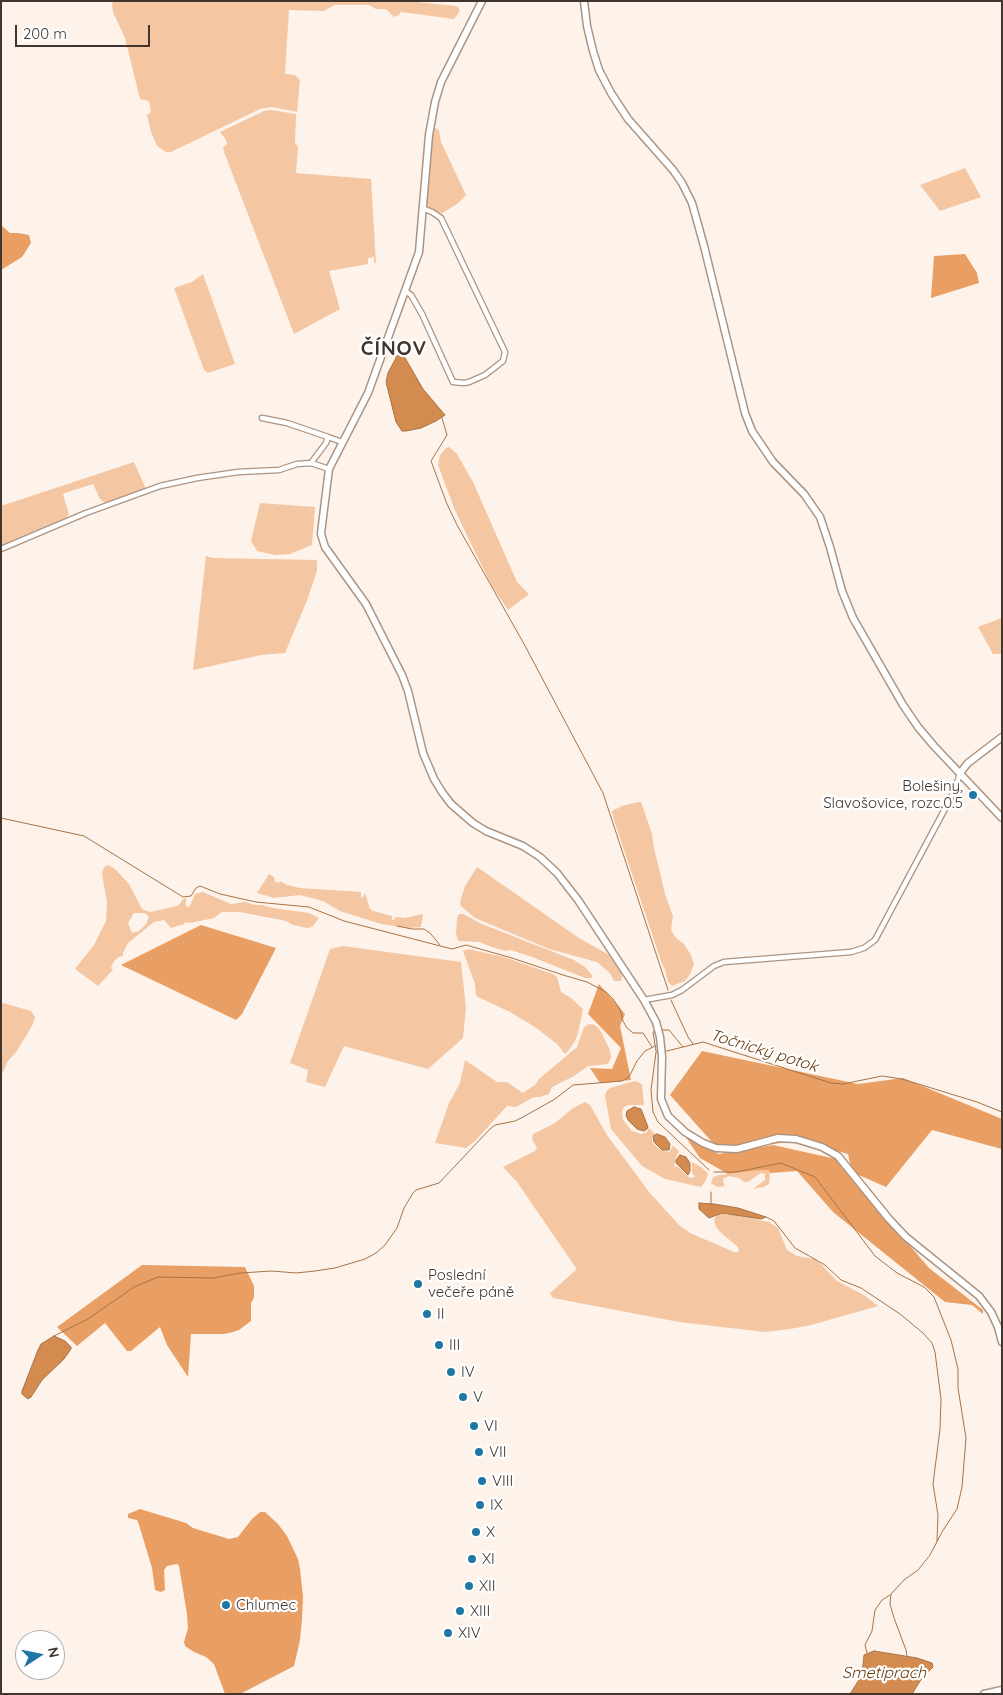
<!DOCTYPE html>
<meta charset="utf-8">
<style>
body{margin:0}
#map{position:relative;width:1003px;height:1695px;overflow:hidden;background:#fdf3eb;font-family:Quicksand,sans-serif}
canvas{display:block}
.frame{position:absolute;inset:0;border:2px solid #40362f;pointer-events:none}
.north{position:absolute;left:15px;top:1630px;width:50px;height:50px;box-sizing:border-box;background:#fff;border:1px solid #b3afac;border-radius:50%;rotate:79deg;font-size:14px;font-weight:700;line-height:20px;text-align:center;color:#40362f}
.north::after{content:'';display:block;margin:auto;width:18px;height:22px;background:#1e76a5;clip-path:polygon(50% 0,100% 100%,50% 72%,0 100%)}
.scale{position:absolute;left:15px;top:25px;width:135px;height:22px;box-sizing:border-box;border:2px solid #40362f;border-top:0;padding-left:6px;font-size:15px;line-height:18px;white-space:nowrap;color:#40362f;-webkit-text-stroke:4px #fff;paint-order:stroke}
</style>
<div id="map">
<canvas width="1003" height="1695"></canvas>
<div class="frame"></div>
<div class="north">N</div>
<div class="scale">200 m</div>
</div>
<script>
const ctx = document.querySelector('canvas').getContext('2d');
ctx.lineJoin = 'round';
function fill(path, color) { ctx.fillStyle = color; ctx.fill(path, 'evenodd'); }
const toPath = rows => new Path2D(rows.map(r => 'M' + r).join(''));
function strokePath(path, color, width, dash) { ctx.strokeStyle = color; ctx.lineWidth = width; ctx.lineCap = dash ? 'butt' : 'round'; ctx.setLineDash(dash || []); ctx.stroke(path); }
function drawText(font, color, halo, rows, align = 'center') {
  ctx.font = font + ' Quicksand,sans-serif'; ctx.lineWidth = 4.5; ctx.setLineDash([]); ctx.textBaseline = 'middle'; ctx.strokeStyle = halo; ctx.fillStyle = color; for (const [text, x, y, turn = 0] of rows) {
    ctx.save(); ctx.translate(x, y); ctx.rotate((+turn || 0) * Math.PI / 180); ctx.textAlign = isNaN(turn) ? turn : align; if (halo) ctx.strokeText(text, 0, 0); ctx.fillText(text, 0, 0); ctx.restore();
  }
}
fill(toPath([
 [113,1,407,1,455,6,458,7,460,11,454,19,401,12,399,15,394,17,386,9,376,9,369,5,335,5,324,11,289,10,285,74,295,75,300,80,297,112,272,107,260,109,171,152,166,152,157,146,151,132,147,115,151,112,149,101,140,99,125,38,113,12,112,4],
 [271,110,296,114,295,143,298,147,296,173,371,179,376,263,374,263,374,257,368,258,368,264,329,271,340,309,294,334,224,152,223,148,227,144,226,140,220,132,264,111],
 [433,127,439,130,441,142,466,195,457,204,442,213,433,211,428,206,426,203],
 [965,168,981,197,940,211,920,185],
 [203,274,235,364,208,373,204,370,174,288,192,282],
 [449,447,457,454,473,482,517,582,529,594,508,610,492,586,471,544,454,508,438,465,440,455,446,448],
 [134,462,146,489,105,503,100,499,93,484,65,493,63,495,69,514,66,518,1,545,1,506],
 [260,503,315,507,312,545,290,554,275,555,257,551,251,541],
 [206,556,213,558,317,560,317,571,306,603,285,653,261,655,193,670],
 [1002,618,1002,654,993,654,978,627],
 [638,802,641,802,652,834,654,848,665,894,673,916,671,930,676,938,684,944,691,955,694,965,689,976,685,981,672,986,668,982,665,970,662,964,613,817,612,811,622,806],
 [107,865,114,868,129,884,142,909,150,912,177,906,180,904,182,900,186,898,186,907,190,906,195,894,203,892,231,904,245,902,255,905,262,905,273,908,309,913,319,918,312,927,307,928,293,925,286,921,240,912,222,912,214,918,190,923,185,922,184,924,171,928,164,920,154,922,128,943,123,953,123,956,119,957,114,961,111,968,113,970,98,986,75,969,94,945,106,921,107,903,102,874,103,869],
 [134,913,145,913,149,917,146,924,139,931,132,933,128,923],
 [477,867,579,938,609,955,621,973,622,977,621,981,614,981,610,973,597,962,549,949,475,918,461,906,460,902,465,886],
 [269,874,274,877,275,882,279,883,280,881,287,885,300,888,361,892,361,898,364,896,365,892,370,909,373,911,392,916,392,920,394,920,396,917,405,918,423,914,421,927,409,928,381,924,340,911,323,901,300,895,274,898,257,893],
 [459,914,463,914,482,924,574,960,585,967,592,975,592,978,585,978,532,957,511,950,505,951,489,946,480,942,458,941,456,933,457,918],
 [343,946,461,962,466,1008,463,1038,428,1069,344,1046,325,1087,306,1082,308,1070,290,1063,330,949],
 [468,949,504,957,553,974,557,977,561,992,571,998,583,1009,578,1033,575,1041,568,1051,565,1054,557,1044,535,1027,510,1012,476,996,475,984,463,951],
 [3,1003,31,1011,35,1017,33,1024,17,1051,8,1061,1,1076,1,1006],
 [589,1024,595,1025,600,1030,610,1050,611,1058,608,1064,588,1066,574,1076,552,1087,549,1094,540,1097,534,1097,516,1107,507,1106,475,1141,466,1148,435,1143,449,1103,460,1083,465,1060,497,1082,507,1082,523,1093,535,1085,539,1079,577,1047,584,1027],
 [635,1081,642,1084,644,1105,628,1105,624,1107,622,1111,623,1120,632,1131,641,1134,647,1132,649,1128,655,1134,652,1136,652,1142,660,1150,669,1152,673,1146,679,1151,676,1157,674,1166,678,1167,690,1178,695,1177,692,1173,692,1162,701,1167,708,1173,706,1180,701,1187,665,1179,642,1166,611,1129,605,1096,606,1092,610,1088],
 [585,1102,590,1105,607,1135,649,1192,679,1225,690,1233,734,1252,739,1252,738,1247,720,1232,716,1227,714,1220,717,1214,722,1213,728,1215,734,1215,769,1222,778,1228,787,1250,797,1256,814,1259,821,1264,837,1281,864,1295,878,1306,811,1325,790,1329,765,1332,679,1322,553,1298,550,1293,576,1270,576,1268,517,1182,503,1167,535,1151,537,1148,532,1139,533,1134,555,1123,573,1108],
 [760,1170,769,1170,770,1173,769,1184,764,1187,753,1189,765,1180,765,1174,761,1173,748,1182,744,1182,739,1178,729,1176,724,1178,723,1182,725,1186,717,1187,711,1183,713,1177,719,1175]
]), '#f5c6a2');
fill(toPath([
 [1,225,10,233,18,233,29,235,31,243,22,257,1,270],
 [965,254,977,273,979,283,931,298,934,256],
 [201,925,276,948,242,1014,236,1020,121,965],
 [599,984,625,1014,620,1026,631,1080,600,1083,590,1068,612,1069,621,1048,588,1014],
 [702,1051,858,1084,903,1078,1002,1119,1002,1149,932,1130,886,1187,852,1172,848,1154,800,1140,721,1152,670,1095],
 [685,1136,719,1154,773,1145,836,1159,929,1268,983,1310,983,1314,972,1305,945,1302,833,1212,797,1171,770,1173,769,1170,760,1170,728,1174,700,1158],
 [142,1265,245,1267,254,1286,254,1298,251,1303,251,1321,239,1330,233,1332,224,1334,191,1334,188,1377,167,1345,160,1327,131,1351,127,1351,105,1323,77,1346,57,1327],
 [140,1509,186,1523,193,1528,229,1539,238,1537,252,1519,260,1512,265,1512,278,1524,287,1536,298,1559,300,1569,303,1596,302,1620,300,1640,294,1666,240,1694,225,1694,214,1664,206,1657,194,1652,185,1646,184,1642,188,1628,187,1614,179,1566,177,1564,167,1566,164,1570,165,1590,161,1592,155,1590,152,1568,139,1525,137,1520,128,1518,128,1514]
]), '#e99e63');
const water = toPath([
 [400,354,404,356,423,389,445,415,436,421,421,428,406,431,402,431,396,422,386,382,388,373,397,356,400,354],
 [634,1107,641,1109,648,1127,647,1129,644,1131,637,1129,628,1120,626,1115,627,1111,634,1107],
 [657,1134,665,1137,670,1144,669,1150,662,1150,654,1142,653,1136,657,1134],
 [680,1155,686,1157,690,1163,690,1171,688,1175,676,1163,676,1160,680,1155],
 [699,1203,714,1204,738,1208,766,1217,761,1219,722,1213,709,1218,699,1209,699,1203],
 [54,1336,65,1341,71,1347,71,1349,64,1359,42,1380,31,1397,28,1399,22,1394,22,1391,38,1350,41,1344,54,1336],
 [874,1651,917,1658,932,1663,933,1667,922,1678,912,1694,850,1694,862,1675,864,1655,874,1651]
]);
fill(water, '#d48b4f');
strokePath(water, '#a87245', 1);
strokePath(toPath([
 [442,418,447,435,431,461,447,504,457,525,524,644,603,793,668,990],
 [1,818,84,836,183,897,191,896,196,888,200,886,220,894,256,902,309,907,344,921,452,949,466,945,512,958,563,975,587,982,606,992,613,999,620,1009,623,1021,627,1028,633,1033,643,1033,652,1047],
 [397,926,412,929,424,929,430,933,440,945],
 [671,1000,688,1037,693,1044],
 [662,1030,669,1030,683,1047],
 [655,1031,653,1032,656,1051],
 [659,1052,656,1052,651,1090,653,1112,658,1122,709,1170],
 [663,1052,703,1042,831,1083,843,1084,882,1076,889,1077,902,1079,977,1102,1002,1112],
 [714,1172,736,1172,781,1163,815,1177,875,1256,897,1273,924,1287,934,1297,951,1340,958,1369,958,1388,966,1438,962,1487,957,1509,942,1532,930,1555,918,1570,904,1580,891,1594,890,1604,894,1618,906,1650,907,1656],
 [711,1192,711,1205],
 [766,1217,774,1221,795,1248,825,1265,841,1280,861,1288,900,1314,923,1333,932,1343,935,1352,941,1399,940,1429,933,1484,938,1515,937,1541],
 [54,1336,88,1319,134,1287,158,1277,213,1278,240,1273,272,1271,296,1273,315,1271,335,1268,365,1259,376,1253,385,1245,392,1235,397,1228,404,1208,413,1193,416,1190,439,1183,490,1129,495,1125,515,1121,523,1117,555,1099,573,1085,622,1081,629,1077,637,1061,645,1051,655,1046],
 [867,1653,865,1645,872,1631,875,1610,882,1600,890,1595]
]), '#a87245', 1);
const street = toPath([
 [405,291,411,295,422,314,453,382,464,383,469,382,485,375,503,361,505,352,441,218,432,212,422,208],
 [262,418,287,423,328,437],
 [311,463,329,469],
 [1,549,86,513,160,486,197,478,238,472,279,470,297,464,311,463,326,443,328,437,342,442],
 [644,1000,672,995,682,990,714,966,724,962,851,952,864,948,875,940,955,790,960,773]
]);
const secondary = toPath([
 [482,1,441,82,435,102,429,135,419,252,368,393,329,469,322,525,321,534,325,547,366,604,402,675,408,691,423,753,434,779,442,792,451,804,473,823,486,831,523,846,540,857,557,873,578,900,644,1000,656,1022,660,1037,662,1057,661,1099,668,1116,685,1132,703,1143,716,1148,737,1149,778,1138,796,1139,822,1147,838,1156,889,1219,906,1237,979,1296,991,1312,998,1327,1002,1342],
 [584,1,587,26,593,51,599,70,611,93,628,119,673,170,682,183,692,203,704,246,745,413,752,431,773,462,804,494,820,517,830,547,842,591,853,618,903,705,918,727,934,746,1002,818],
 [960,773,968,763,1002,737],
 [984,1694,1002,1690]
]);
strokePath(street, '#ac9483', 7);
strokePath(secondary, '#ac9483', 9);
strokePath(street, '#fff', 4.5);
strokePath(secondary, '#fff', 6);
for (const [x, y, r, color] of [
 [973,795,5,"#1e76a5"],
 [418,1284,5,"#1e76a5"],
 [427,1314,5,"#1e76a5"],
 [439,1345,5,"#1e76a5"],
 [451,1372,5,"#1e76a5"],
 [463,1397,5,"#1e76a5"],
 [474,1426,5,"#1e76a5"],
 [479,1452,5,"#1e76a5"],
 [482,1481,5,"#1e76a5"],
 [480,1505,5,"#1e76a5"],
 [476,1532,5,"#1e76a5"],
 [472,1559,5,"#1e76a5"],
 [469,1586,5,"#1e76a5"],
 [226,1605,5,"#1e76a5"],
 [460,1611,5,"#1e76a5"],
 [448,1633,5,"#1e76a5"]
]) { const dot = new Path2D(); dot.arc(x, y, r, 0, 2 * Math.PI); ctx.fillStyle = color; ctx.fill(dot); strokePath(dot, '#fff', 2); }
drawText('15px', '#40362f', '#fff', [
 ["Bolešiny,",963,786,"right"],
 ["Slavošovice, rozc.0.5",963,803,"right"],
 ["Poslední",428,1275],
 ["večeře páně",428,1292],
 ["II",437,1314],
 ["III",449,1345],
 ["IV",461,1372],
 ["V",473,1397],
 ["VI",484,1426],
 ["VII",489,1452],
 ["VIII",492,1481],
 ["IX",490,1505],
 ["X",486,1532],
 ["XI",482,1559],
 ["XII",479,1586],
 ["Chlumec",236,1605],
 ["XIII",470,1611],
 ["XIV",458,1633]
], 'left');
drawText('italic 16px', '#6c3b0e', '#fff', [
 ["Točnický potok",764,1051,17],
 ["Smetiprach",884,1673]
]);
ctx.letterSpacing = '1px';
drawText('bold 20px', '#40362f', '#fff', [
 ["ČÍNOV",394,349]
]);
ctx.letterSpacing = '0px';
</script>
